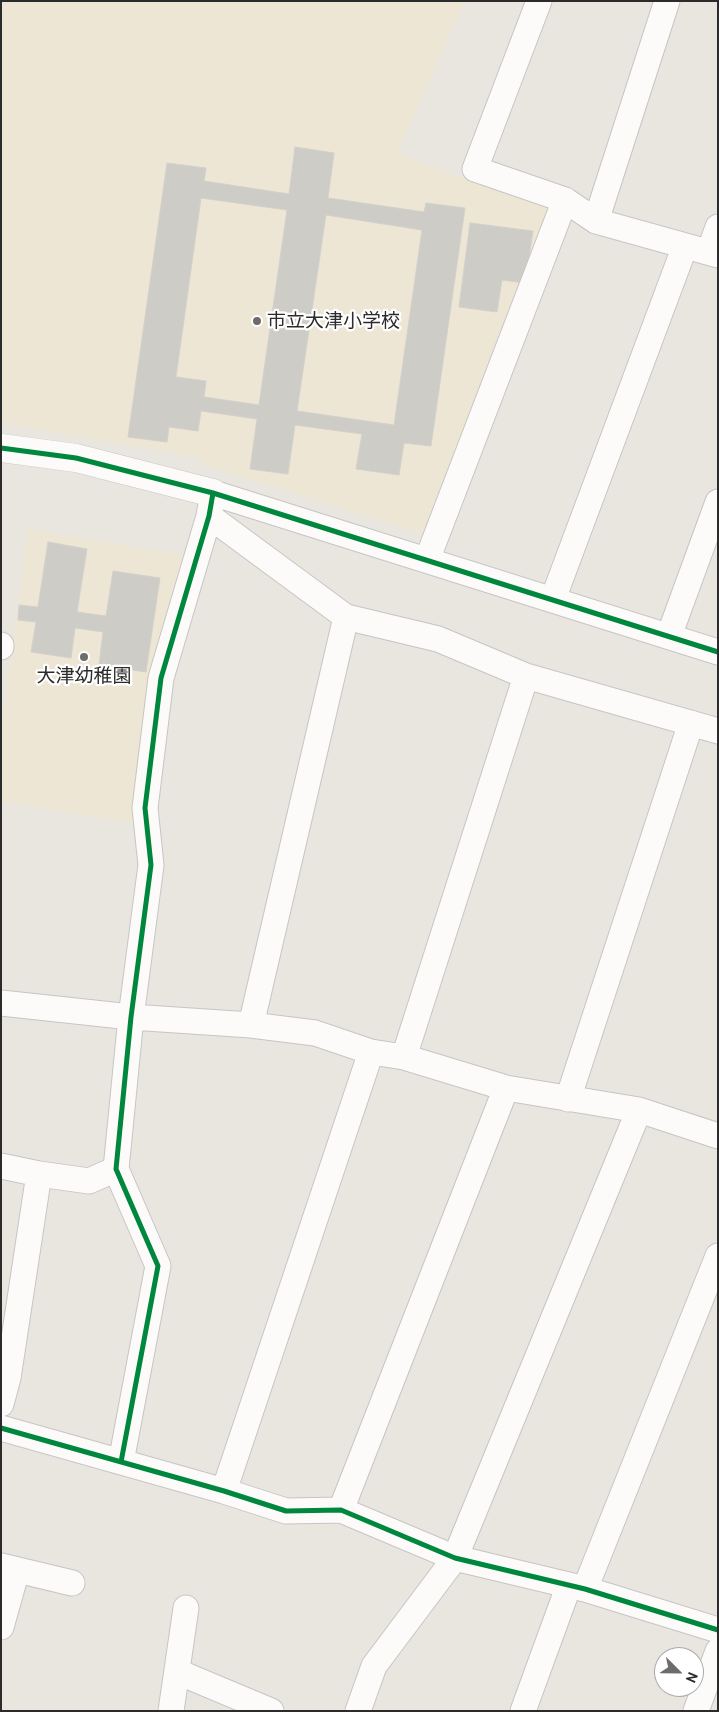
<!DOCTYPE html>
<meta charset="utf-8">
<style>
body{margin:0}
#map{position:relative;width:719px;height:1712px;overflow:hidden;background:#e9e6e0;font-family:Cabin,sans-serif}
canvas{display:block}
.frame{position:absolute;inset:0;border:2px solid #2b2b2b;pointer-events:none}
.north{position:absolute;left:654px;top:1647px;width:50px;height:50px;box-sizing:border-box;background:#fff;border:1px solid #aaa;border-radius:50%;rotate:113deg;font-size:14px;font-weight:700;line-height:20px;text-align:center;color:#2b2b2b}
.north::after{content:'';display:block;margin:auto;width:18px;height:22px;background:#6e6c6a;clip-path:polygon(50% 0,100% 100%,50% 72%,0 100%)}
</style>
<div id="map">
<canvas width="719" height="1712"></canvas>
<div class="frame"></div>
<div class="north">N</div>
</div>
<script>
const ctx = document.querySelector('canvas').getContext('2d');
ctx.lineJoin = 'round';
function fill(path, color) { ctx.fillStyle = color; ctx.fill(path, 'evenodd'); }
const toPath = rows => new Path2D(rows.map(r => 'M' + r).join(''));
function strokePath(path, color, width, dash) { ctx.strokeStyle = color; ctx.lineWidth = width; ctx.lineCap = dash ? 'butt' : 'round'; ctx.setLineDash(dash || []); ctx.stroke(path); }
function drawText(font, color, halo, rows, align = 'center') {
  ctx.font = font + ' Cabin,"Noto Sans JP",sans-serif'; ctx.lineWidth = 4.5; ctx.setLineDash([]); ctx.textBaseline = 'middle'; ctx.strokeStyle = halo; ctx.fillStyle = color; for (const [text, x, y, turn = 0] of rows) {
    ctx.save(); ctx.translate(x, y); ctx.rotate((+turn || 0) * Math.PI / 180); ctx.textAlign = isNaN(turn) ? turn : align; if (halo) ctx.strokeText(text, 0, 0); ctx.fillText(text, 0, 0); ctx.restore();
  }
}
fill(toPath([
 [1,1,465,1,397,153,462,178,544,201,552,219,428,535,203,465,200,458,1,423],
 [28,529,183,555,152,677,135,823,1,802,1,730]
]), '#ede6d4');
const building = toPath([
 [295,147,334,153,328,198,424,212,426,203,465,208,431,446,404,443,399,475,356,469,362,434,295,425,288,474,250,469,257,419,201,411,198,431,169,427,167,442,128,437,167,163,206,168,204,181,289,194,295,147],
 [201,198,287,210,259,405,204,397,206,381,176,377,201,198],
 [326,215,422,230,394,425,297,411,326,215],
 [470,223,533,231,525,283,502,280,497,312,459,307,470,223],
 [48,542,87,549,77,612,106,616,113,571,160,578,146,672,99,665,103,632,75,628,71,658,31,652,36,622,18,620,19,605,38,607,48,542]
]);
fill(building, '#ceccc7');
strokePath(building, '#d4d1cc', 1);
const minor = toPath([
 [539,1,475,169,565,200,596,221,718,255],
 [596,221,667,1],
 [709,252,718,227],
 [209,516,346,617,438,639,526,676,718,731],
 [427,560,565,200],
 [553,599,685,246],
 [669,636,718,502],
 [1,645,1,647],
 [1,1003,131,1017,251,1025,315,1033,371,1052,404,1057,506,1088,639,1110,718,1136],
 [251,1025,346,617],
 [404,1057,526,676],
 [568,1099,691,723],
 [1,1166,39,1174,89,1181,116,1169],
 [1,1404,8,1378,39,1174],
 [1,1428,224,1491,286,1511,341,1510,455,1558,585,1589,718,1630],
 [121,1462,158,1266,116,1169,131,1017,151,865,145,808,161,678,209,516,213,493,718,652],
 [224,1491,371,1052],
 [341,1510,506,1088],
 [1,1566,72,1583],
 [585,1589,718,1256],
 [1,1627,17,1570],
 [178,1672,271,1711],
 [171,1711,186,1608],
 [358,1711,374,1666,455,1558,639,1110],
 [523,1711,569,1585],
 [696,1711,718,1651]
]);
const tertiary = toPath([
 [1,448,76,458,213,493]
]);
strokePath(minor, '#c6c5c6', 27);
strokePath(tertiary, '#c6c5c6', 29);
strokePath(minor, '#fcfbfa', 25);
strokePath(tertiary, '#fcfbfa', 28);
strokePath(toPath([
 [1,448,76,458,213,493,718,652],
 [1,1428,224,1491,286,1511,341,1510,455,1558,585,1589,718,1630],
 [121,1462,158,1266,116,1169,131,1017,151,865,145,808,161,678,209,516,213,493]
]), '#00873e', 5);
for (const [x, y, r, color] of [
 [257,321,5,"#6e6c6a"],
 [84,657,5,"#6e6c6a"]
]) { const dot = new Path2D(); dot.arc(x, y, r, 0, 2 * Math.PI); ctx.fillStyle = color; ctx.fill(dot); strokePath(dot, '#fff', 2); }
drawText('19px', '#2b2b2b', '#fff', [
 ["市立大津小学校",267,321],
 ["大津幼稚園",84,676,"center"]
], 'left');
</script>
